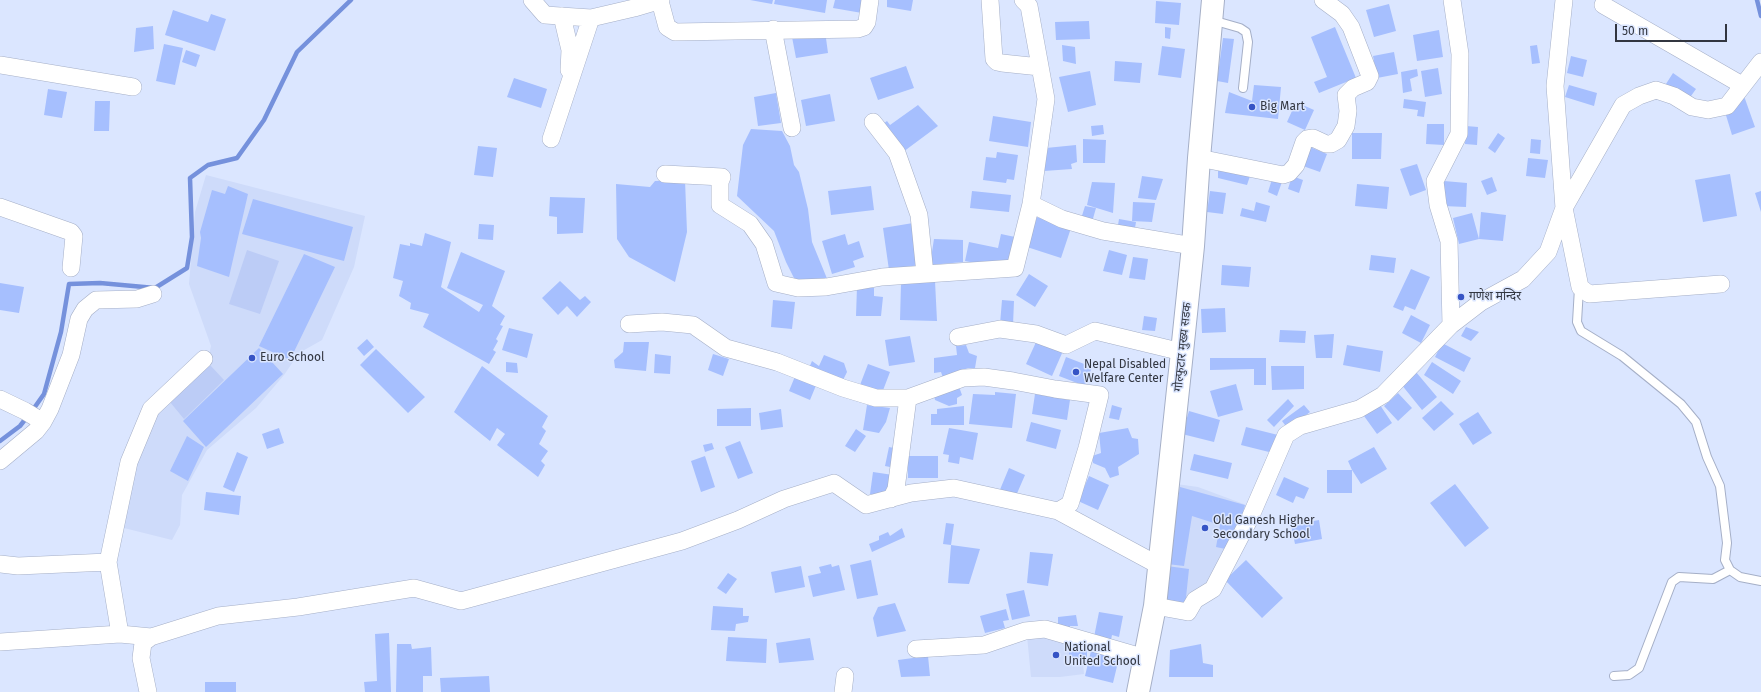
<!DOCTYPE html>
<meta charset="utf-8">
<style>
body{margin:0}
#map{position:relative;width:1761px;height:692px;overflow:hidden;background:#dbe6ff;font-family:"Fira Sans",sans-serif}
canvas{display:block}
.scale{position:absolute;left:1615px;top:24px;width:112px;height:18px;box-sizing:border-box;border:2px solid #323640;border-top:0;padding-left:5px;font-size:12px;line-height:14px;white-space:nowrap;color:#323640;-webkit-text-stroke:3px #dbe6ff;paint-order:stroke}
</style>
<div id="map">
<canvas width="1761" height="692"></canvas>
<div class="scale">50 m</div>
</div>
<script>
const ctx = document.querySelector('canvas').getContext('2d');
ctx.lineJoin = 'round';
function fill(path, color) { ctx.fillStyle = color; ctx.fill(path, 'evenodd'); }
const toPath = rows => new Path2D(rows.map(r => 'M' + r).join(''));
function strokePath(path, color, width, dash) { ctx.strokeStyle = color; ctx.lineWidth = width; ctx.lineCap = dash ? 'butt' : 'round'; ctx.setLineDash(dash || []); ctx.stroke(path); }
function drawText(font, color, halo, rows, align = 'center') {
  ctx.font = font + ' "Fira Sans","Noto Sans Devanagari",sans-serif'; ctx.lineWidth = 3; ctx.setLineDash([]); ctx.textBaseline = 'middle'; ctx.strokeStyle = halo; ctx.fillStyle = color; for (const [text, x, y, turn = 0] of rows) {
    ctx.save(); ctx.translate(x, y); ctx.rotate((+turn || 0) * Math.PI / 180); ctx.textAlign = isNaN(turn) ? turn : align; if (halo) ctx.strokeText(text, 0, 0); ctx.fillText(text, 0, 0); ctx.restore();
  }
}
fill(toPath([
 [206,175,365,216,354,267,322,340,299,353,284,375,256,408,207,450,182,495,180,525,172,540,116,526,150,418,207,363,211,346,189,284,195,212],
 [1176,484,1198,487,1249,506,1212,585,1185,609,1159,604],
 [1080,632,1084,674,1060,677,1031,677,1027,636]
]), '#cedbfa');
fill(toPath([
 [247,250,279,261,260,314,229,304],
 [209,364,224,380,184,419,170,402]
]), '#bcccf6');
strokePath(toPath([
 [1757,0,1761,16],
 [32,411,44,394,61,332,69,284,100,283,155,288,187,268,192,237,190,178,208,165,237,158,264,120,297,52,351,0],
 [0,441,20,426,27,417]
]), '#7591dc', 4.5);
fill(toPath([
 [750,0,773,0,772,4],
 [775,0,827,0,825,13,774,4],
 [835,0,863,0,862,13,833,8],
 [887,0,913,0,911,11,887,7],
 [1156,1,1181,3,1179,25,1155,23],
 [1389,4,1396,31,1374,37,1366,10],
 [173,10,208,22,211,14,226,19,215,51,165,35],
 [1089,21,1090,39,1056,40,1055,22],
 [153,26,154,49,134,52,136,28],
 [1165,27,1171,28,1170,39,1165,38],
 [1335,27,1356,78,1319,93,1314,82,1327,77,1311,37],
 [1439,30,1443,57,1417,61,1413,35],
 [825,31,828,53,796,58,792,37],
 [1223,38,1234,39,1228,83,1217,81],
 [164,44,183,48,175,85,156,81],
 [1062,45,1075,47,1076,64,1063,61],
 [1537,45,1540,63,1532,64,1530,46],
 [1162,46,1185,49,1181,78,1158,75],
 [186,50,200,55,196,67,182,62],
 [1394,52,1398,74,1377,78,1373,56],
 [1571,56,1587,60,1583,77,1567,73],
 [1115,61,1142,63,1140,83,1114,81],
 [906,66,914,88,878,100,870,78],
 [1438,68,1442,94,1425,97,1421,71],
 [1417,69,1418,76,1410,79,1412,91,1403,93,1401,72],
 [1090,71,1096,105,1068,112,1059,77],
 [1673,73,1696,89,1686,103,1664,87],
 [514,78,547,89,541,108,507,97],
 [1254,85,1281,87,1278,119,1225,113,1229,92,1252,101],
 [1569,85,1597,93,1594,106,1565,97],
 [48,89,67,92,62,118,44,115],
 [776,93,781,123,758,126,754,97],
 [830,94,835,121,806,126,801,100],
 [1744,96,1755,127,1732,135,1725,112],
 [1404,99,1426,102,1424,117,1417,116,1418,110,1403,108],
 [95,101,110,101,109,131,94,131],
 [1296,102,1314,110,1305,130,1287,122],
 [918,105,938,126,903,152,879,127,887,121,890,125],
 [993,116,1031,122,1028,147,989,141],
 [1427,124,1444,124,1444,145,1426,144],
 [1103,125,1104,134,1092,136,1091,126],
 [1466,126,1478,127,1477,145,1465,144],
 [751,129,782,131,790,146,794,165,799,172,808,209,812,242,828,281,797,284,786,262,774,231,737,196,743,145],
 [1352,133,1382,133,1381,159,1352,159],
 [1498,133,1505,138,1495,153,1488,148],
 [1083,139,1106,140,1105,163,1083,163],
 [1531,139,1541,140,1540,154,1530,153],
 [1076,145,1077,162,1071,164,1072,169,1044,171,1046,148],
 [478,146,497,148,493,177,474,175],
 [1310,147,1327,154,1320,172,1303,166],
 [997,152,1018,155,1014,180,1007,179,1006,183,983,180,986,157,996,158],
 [1528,158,1548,160,1545,178,1526,176],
 [1218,162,1252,170,1247,185,1218,178],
 [1417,164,1426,190,1410,196,1400,169],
 [1730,174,1737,216,1703,222,1695,180],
 [1142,176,1163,179,1156,200,1138,198],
 [1273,176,1283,179,1277,196,1268,192],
 [1292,176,1303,180,1299,193,1288,189],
 [1492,177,1497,191,1487,195,1481,181],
 [685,180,687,232,675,282,629,257,617,239,616,184,650,187,655,181],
 [1444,181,1467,183,1466,207,1443,206],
 [1092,182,1115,183,1113,213,1087,205],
 [1357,184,1389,187,1387,209,1355,206],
 [228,186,248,194,229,277,197,266,201,238,200,232,212,190,225,194],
 [871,186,874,210,831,215,828,191],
 [972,191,1011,195,1009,212,970,208],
 [1210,191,1226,193,1223,214,1207,212],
 [1761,191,1761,212,1755,193],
 [550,197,585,198,583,233,557,234,557,217,549,216],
 [253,199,353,227,344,261,242,234],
 [1133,202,1155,203,1152,222,1132,221],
 [1256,202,1270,206,1266,222,1240,216,1242,208,1254,211],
 [1085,206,1096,208,1092,222,1081,219],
 [1481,212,1506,215,1503,241,1479,239],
 [1472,213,1479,239,1459,244,1453,218],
 [1037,217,1071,228,1061,258,1027,247],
 [1119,219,1136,222,1134,234,1117,231],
 [913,223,919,265,889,270,883,228],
 [479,224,494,225,493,240,478,239],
 [425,233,451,242,441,287,479,312,483,305,447,288,461,252,505,271,492,306,505,316,500,325,503,326,496,339,498,341,493,350,496,352,489,364,423,327,429,314,410,309,411,303,399,296,403,281,393,278,400,244,410,246,410,243,422,246],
 [845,234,848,245,859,241,864,257,853,261,855,267,832,274,822,241],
 [1001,234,1015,237,1010,265,980,264,965,261,969,242,998,248],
 [934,239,963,240,963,262,930,265],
 [1109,250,1127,255,1122,275,1103,271],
 [304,254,335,267,290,360,259,346],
 [1371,255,1396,258,1394,273,1369,270],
 [1133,257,1148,259,1145,280,1129,278],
 [1222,265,1251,267,1249,287,1221,285],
 [1411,269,1430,277,1415,310,1405,306,1403,311,1393,307],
 [1029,274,1048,286,1035,307,1016,295],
 [560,281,580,300,585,296,591,302,577,317,567,306,558,315,542,298],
 [935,281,937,321,900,320,901,284],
 [0,283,24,287,19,313,0,310],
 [857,287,874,288,874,296,883,297,881,316,856,316],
 [773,300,795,302,792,329,771,327],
 [1002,300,1014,301,1013,325,1000,324],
 [1225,308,1226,332,1202,333,1201,309],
 [1411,315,1430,325,1421,343,1402,333],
 [1144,316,1157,318,1155,331,1142,330],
 [1466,327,1479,332,1471,341,1461,336],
 [509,328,533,334,527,358,502,350],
 [1280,330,1306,331,1305,343,1279,342],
 [1334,334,1332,358,1316,358,1314,335],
 [910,336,915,362,889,366,885,340],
 [367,339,374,347,364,356,357,348],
 [1037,340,1063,351,1052,376,1026,364],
 [624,342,649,342,646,371,615,368,614,360,623,352],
 [1442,343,1471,358,1464,372,1435,357],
 [966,345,969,353,977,356,975,368,968,368,943,378,941,372,934,373,934,358,957,355,956,346],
 [1347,345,1383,351,1380,372,1343,365],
 [259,348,283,374,206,447,183,421],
 [376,349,425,397,408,413,360,365],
 [655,354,671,356,670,374,654,373],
 [713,354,729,359,723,376,708,370],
 [824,355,844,363,847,372,841,384,809,368,812,361,819,366],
 [1066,357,1092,367,1085,386,1059,376],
 [1210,358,1266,358,1266,385,1254,385,1254,369,1210,370],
 [506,362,517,363,518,373,506,372],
 [1432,362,1461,381,1453,394,1424,375],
 [868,364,890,372,882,393,860,385],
 [482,366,548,416,542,427,546,431,539,444,548,451,541,461,545,465,538,477,497,445,505,434,497,428,490,441,454,412],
 [1271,366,1304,366,1304,389,1272,390],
 [1416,372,1437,397,1422,410,1401,384],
 [796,374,817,383,810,400,789,391],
 [958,384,962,395,957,398,957,404,949,406,935,400,933,392],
 [1236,384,1243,410,1218,417,1210,391],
 [995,392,1016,394,1012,428,969,424,973,394,995,395],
 [1398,393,1412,408,1398,421,1384,406],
 [1035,394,1070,400,1067,420,1032,414],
 [1288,399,1294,406,1274,427,1267,420],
 [1441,401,1454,414,1434,431,1422,418],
 [867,405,890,408,886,422,879,433,863,430],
 [1112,405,1122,408,1119,420,1109,418],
 [1304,405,1310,412,1288,429,1282,421],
 [1380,405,1392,423,1377,434,1364,416],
 [964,406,964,425,931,425,931,414,937,414,937,409],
 [751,408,751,426,717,426,717,409],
 [781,409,783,427,761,430,759,413],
 [1189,411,1220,420,1214,442,1182,434],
 [1478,412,1492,433,1473,445,1459,424],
 [1031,422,1061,430,1056,449,1026,441],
 [1246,427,1278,435,1273,453,1241,445],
 [279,428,284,443,267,449,262,434],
 [949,428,978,433,973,460,960,457,959,464,948,462,949,455,943,454],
 [1128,428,1132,438,1138,439,1139,454,1118,467,1119,475,1110,478,1105,468,1093,463,1092,456,1101,453,1099,433],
 [856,429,866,436,855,452,845,446],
 [187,436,204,447,188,481,170,471],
 [740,441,753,473,738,479,725,447],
 [712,443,714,449,705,452,703,445],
 [889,447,899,449,895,468,885,466],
 [1374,447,1387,469,1361,484,1352,470,1352,493,1327,493,1327,470,1352,470,1348,461],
 [237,452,248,457,234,492,223,487],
 [1194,454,1232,463,1228,479,1190,470],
 [705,456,715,487,701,492,691,461],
 [908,456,938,456,938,478,908,478],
 [1009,468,1025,475,1015,498,999,492],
 [873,472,893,475,890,497,870,494],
 [1089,476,1109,485,1098,510,1078,501],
 [1284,477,1309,488,1304,499,1296,496,1293,503,1276,495],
 [1455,484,1489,528,1465,547,1430,503],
 [1180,487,1245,505,1239,528,1230,550,1216,547,1220,525,1192,516,1184,566,1167,564],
 [206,492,241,496,239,515,204,510],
 [1319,520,1322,539,1295,544,1291,525],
 [946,523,954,524,951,545,943,544],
 [902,528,905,537,872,552,869,544,879,540,879,536,888,532,890,536],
 [951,545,980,549,969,584,948,583],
 [1030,552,1053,554,1048,586,1027,583],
 [871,560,878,595,857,599,850,565],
 [1246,560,1283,598,1262,618,1225,580],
 [831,564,832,567,839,565,845,590,813,597,808,576,821,573,819,567],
 [801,566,805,587,775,593,771,572],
 [1167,566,1189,569,1185,607,1161,601],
 [728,573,737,579,726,594,717,588],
 [1024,590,1030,616,1012,620,1006,594],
 [895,603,906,631,877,637,873,618,878,607],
 [713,606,743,608,743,616,749,616,748,622,736,624,735,631,711,630],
 [1006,609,1009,620,1003,621,1005,628,985,633,980,616],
 [1099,612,1123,616,1119,637,1112,635,1111,640,1094,637],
 [1076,615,1078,626,1070,626,1070,630,1058,630,1058,617],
 [389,633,391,692,365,692,364,682,377,681,375,634],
 [728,637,767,639,766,663,726,661],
 [810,638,814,660,779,663,776,643],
 [1069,643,1087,643,1087,659,1069,659],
 [397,644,411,644,412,649,431,647,432,676,423,676,423,692,396,692],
 [1201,644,1203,663,1213,665,1213,677,1169,677,1170,650],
 [1091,651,1119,658,1113,683,1085,676],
 [928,656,930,676,901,677,898,660],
 [489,676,490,692,441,692,440,678],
 [205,682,236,682,236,692,205,692]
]), '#a6bffe');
const service = toPath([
 [1212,20,1240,28,1246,32,1248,42,1243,88],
 [1579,288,1577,322,1581,331,1622,356,1681,404,1696,422,1707,457,1720,486,1727,543,1725,560,1730,570,1740,577,1761,581],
 [1614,676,1629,675,1639,668,1672,582,1679,577,1713,579,1730,570]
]);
const minor = toPath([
 [532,0,545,15,591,18,634,8,661,0],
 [990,0,994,59,997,62,1002,63,1040,67],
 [1564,0,1555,86,1564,208,1580,287,1589,294,1721,284],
 [660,1,667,27,675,32,858,29,864,27,867,22,870,0],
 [1603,5,1742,85],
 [562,16,570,50,569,70],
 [773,29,792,128],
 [0,65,133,87],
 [873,122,897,153,919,215,925,274],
 [551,139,591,18],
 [1199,158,1283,175,1289,173,1296,165,1304,142,1307,139,1313,138,1326,144,1331,144,1338,140,1346,126,1348,111,1346,95,1353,88,1367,82,1370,76,1351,27,1342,14,1323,0],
 [665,174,722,177,720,182,720,205,750,224,764,244,776,283,798,288,826,287,882,277,1015,268,1031,204,1046,99,1029,6,1023,0],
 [1031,204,1062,219,1103,231,1193,246],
 [0,207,71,232,74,236,71,268],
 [629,324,662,322,693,325,726,348,777,362,843,388,876,398,908,398,896,489,891,499],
 [1451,325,1449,241,1438,205,1435,181,1459,134,1460,54,1452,0],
 [958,337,1000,329,1036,334,1066,345,1095,331,1182,352],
 [908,398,963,378,984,377,1013,381,1055,389,1100,395,1087,448,1070,504,1058,511],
 [0,399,25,411,43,422,36,431,0,461],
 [43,422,50,409,71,355,79,319,85,309,96,300,137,299,153,294],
 [0,564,18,566,108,562],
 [1155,606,1188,612,1195,600,1213,589,1250,518,1286,435,1300,426,1359,409,1383,395,1451,325,1481,302,1523,279,1548,252,1564,208,1623,105,1639,96,1656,90,1674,96,1692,107,1708,110,1727,106,1761,62],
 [120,634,108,562,129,462,151,409,204,359],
 [0,642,120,634,151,637,218,616,298,607,414,588,461,601,682,541,738,520,784,499,834,483,866,505,911,493,954,488,1058,511,1158,565],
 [916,649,984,645,1025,631,1045,629,1145,658],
 [148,692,141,658,143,643,151,637],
 [843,692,845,676]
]);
const secondary = toPath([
 [1138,692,1155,606,1182,352,1193,246,1199,158,1213,0]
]);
strokePath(service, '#a5afc7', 10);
strokePath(minor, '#a5afc7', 18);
strokePath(secondary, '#a5afc7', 24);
strokePath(service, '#fff', 8);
strokePath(minor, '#fff', 17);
strokePath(secondary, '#fff', 22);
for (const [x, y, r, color] of [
 [1252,107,4,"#3654c5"],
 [1461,297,4,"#3654c5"],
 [252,358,4,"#3654c5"],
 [1076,372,4,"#3654c5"],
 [1205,528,4,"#3654c5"],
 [1056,655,4,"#3654c5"]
]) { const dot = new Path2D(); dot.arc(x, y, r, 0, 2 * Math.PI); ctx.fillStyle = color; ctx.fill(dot); strokePath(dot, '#dbe6ff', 1.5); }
drawText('12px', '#323640', '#dbe6ff', [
 ["Big Mart",1260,107],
 ["गणेश मन्दिर",1469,297],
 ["Euro School",260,358],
 ["Nepal Disabled",1084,365],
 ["Welfare Center",1084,379],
 ["Old Ganesh Higher",1213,521],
 ["Secondary School",1213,535],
 ["National",1064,648],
 ["United School",1064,662]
], 'left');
drawText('12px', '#323640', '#dbe6ff', [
 ["गोल्फुटार मुख्य सडक",1183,347,-84]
]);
</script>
